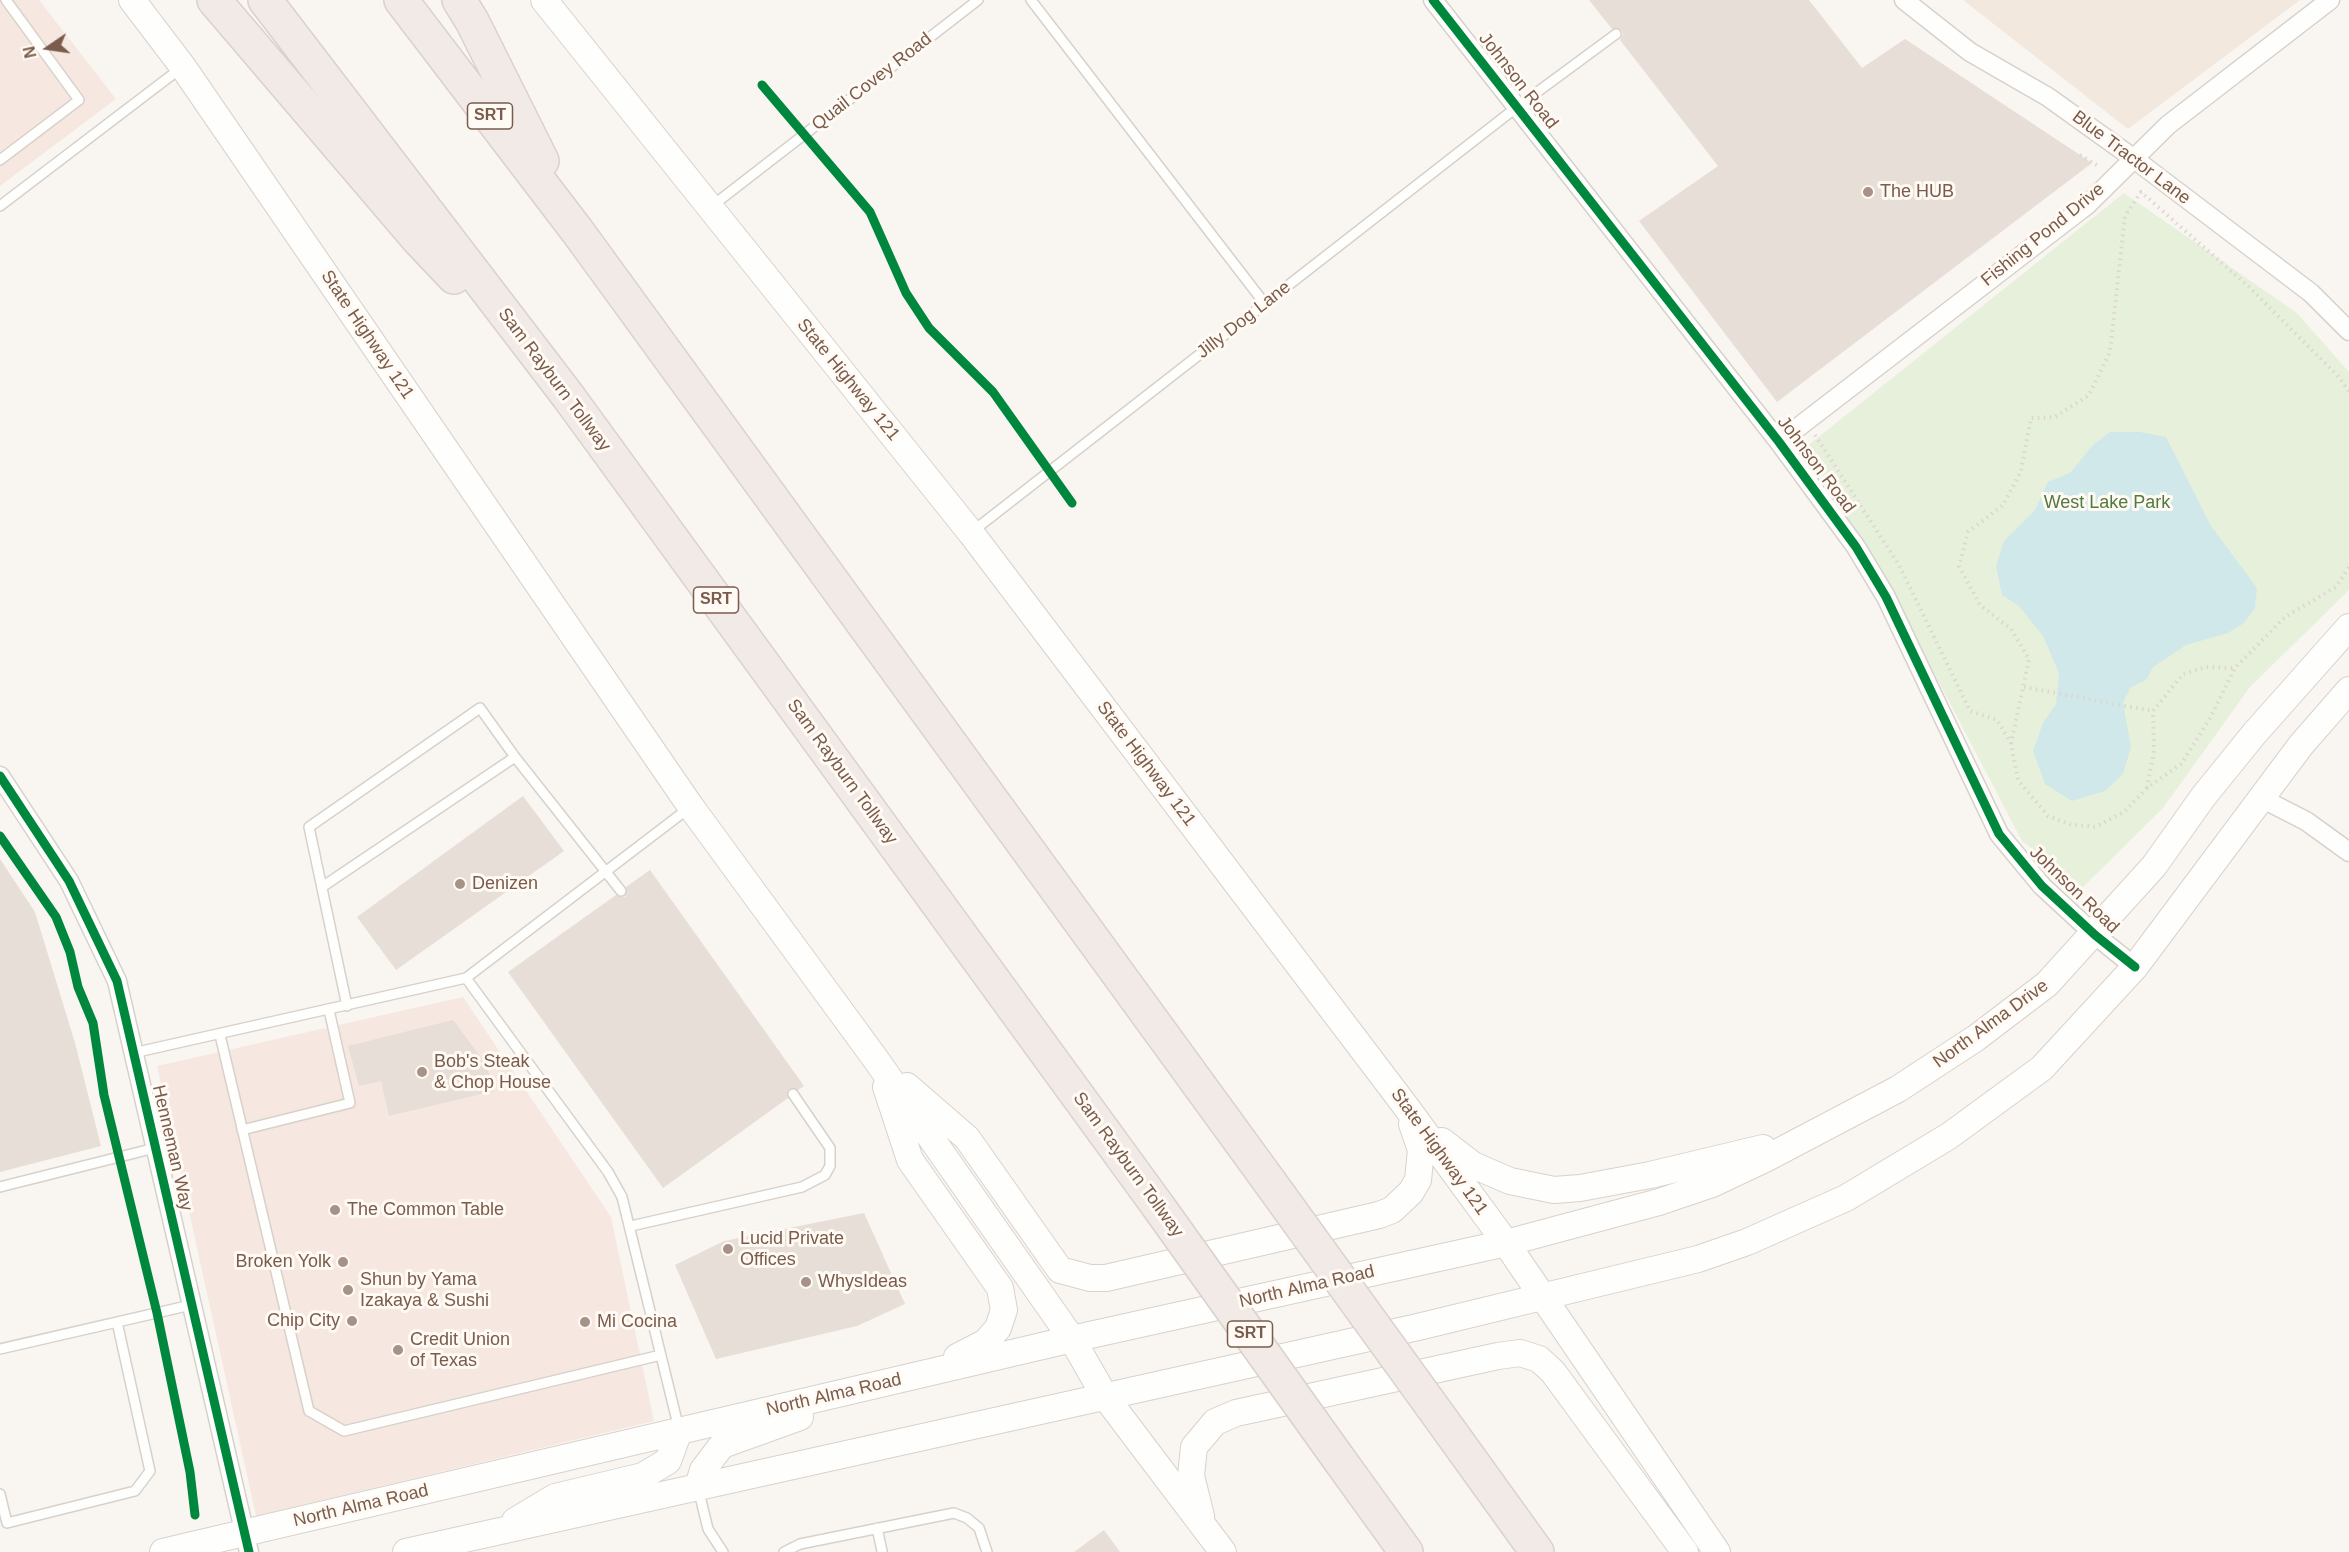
<!DOCTYPE html>
<style>
body{margin:0}
#map{position:relative;width:2349px;height:1552px;overflow:hidden;background:#f9f5f0;font-family:Arial,sans-serif}
canvas{display:block}
.north{position:absolute;left:18px;top:18px;width:60px;height:60px;-webkit-text-stroke:4px #fffaf3;paint-order:stroke;rotate:257deg;font-size:16px;font-weight:700;line-height:24px;text-align:center;color:#7a5c4d}
.north::after{content:'';display:block;margin:auto;width:21px;height:27px;background:#7a5c4d;clip-path:polygon(50% 0,100% 100%,50% 72%,0 100%)}
</style>
<div id="map">
<canvas width="2349" height="1552"></canvas>
<div class="north">N</div>
</div>
<script>
const ctx = document.querySelector('canvas').getContext('2d');
ctx.lineJoin = 'round';
function fill(path, color) { ctx.fillStyle = color; ctx.fill(path, 'evenodd'); }
const toPath = rows => new Path2D(rows.map(r => 'M' + r).join(''));
function strokePath(path, color, width, dash) { ctx.strokeStyle = color; ctx.lineWidth = width; ctx.lineCap = dash ? 'butt' : 'round'; ctx.setLineDash(dash || []); ctx.stroke(path); }
function drawText(font, color, halo, rows, align = 'center') {
  ctx.font = font + ' Arial,sans-serif'; ctx.lineWidth = 6; ctx.setLineDash([]); ctx.textBaseline = 'middle'; ctx.strokeStyle = halo; ctx.fillStyle = color; for (const [text, x, y, turn = 0] of rows) {
    ctx.save(); ctx.translate(x, y); ctx.rotate((+turn || 0) * Math.PI / 180); ctx.textAlign = isNaN(turn) ? turn : align; if (halo) ctx.strokeText(text, 0, 0); ctx.fillText(text, 0, 0); ctx.restore();
  }
}
fill(toPath([
 [1963,0,2300,0,2128,129]
]), '#f2e8de');
fill(toPath([
 [0,0,39,0,116,99,0,186],
 [463,997,611,1217,654,1421,256,1516,157,1066]
]), '#f6e8e1');
fill(toPath([
 [2124,193,2297,313,2349,372,2349,590,2250,687,2163,808,2082,888,2022,841,1940,684,1806,447]
]), '#e7f0db');
fill(toPath([
 [2110,432,2140,432,2166,437,2211,526,2257,588,2255,608,2244,623,2228,633,2186,645,2153,667,2147,679,2130,688,2123,703,2131,747,2123,774,2105,791,2072,801,2045,784,2033,751,2043,723,2056,704,2059,673,2043,636,2019,606,2002,595,1996,566,2004,541,2035,510,2048,482,2070,473,2093,445]
]), '#d0e8ea');
fill(toPath([
 [1589,0,1809,0,1862,68,1905,39,2092,163,1777,402,1639,221,1718,166,1620,40,1623,34,1621,30,1612,29],
 [523,796,564,851,396,970,357,917],
 [0,859,35,912,75,1043,101,1146,0,1172],
 [650,870,804,1086,798,1090,789,1089,788,1098,663,1188,508,972,616,895,625,897,626,887],
 [453,1020,486,1064,494,1091,389,1116,381,1081,359,1086,348,1046],
 [864,1213,905,1304,857,1326,716,1359,675,1265,724,1241],
 [1104,1530,1120,1552,1074,1552]
]), '#e6ded7');
const lane = toPath([
 [1031,0,1265,304],
 [0,160,79,100,6,0],
 [0,206,181,68],
 [712,206,978,0],
 [973,531,1517,107,1616,34],
 [322,887,515,757,621,891],
 [466,978,608,1172,622,1197,679,1429],
 [347,1006,309,827,480,708,515,757],
 [220,1035,309,1411,344,1431,661,1355],
 [133,1053,466,978,689,808],
 [242,1130,350,1103,329,1010],
 [0,1187,155,1148],
 [631,1226,802,1187,825,1175,830,1166,830,1148,793,1094],
 [0,1349,191,1305],
 [698,1488,708,1529,723,1552],
 [0,1494,7,1523,135,1491,150,1471,117,1322],
 [877,1528,882,1551],
 [784,1552,800,1544,954,1513,967,1518,979,1528,987,1552]
]);
const street = toPath([
 [1433,0,1779,442,1856,547,1886,597,1999,834,2042,886,2095,935,2135,967],
 [1904,0,1970,52,2048,97,2133,158,2311,293,2349,331],
 [1779,442,2087,205,2168,125,2330,0],
 [0,776,69,881,117,981,249,1552],
 [2261,798,2306,821,2349,852]
]);
const secondary = toPath([
 [132,0,183,67,691,807,877,1061,1072,1339,1104,1395,1223,1552],
 [544,0,971,533,1407,1108,1506,1243,1717,1552],
 [907,1086,967,1138,1060,1270,1090,1278,1106,1278,1379,1215,1392,1210,1411,1192,1418,1180,1421,1150,1412,1124],
 [886,1087,910,1160,1000,1288,1004,1310,998,1328,986,1342,957,1357],
 [1442,1141,1473,1165,1510,1181,1554,1190,1580,1188,1650,1175,1763,1148],
 [698,1487,703,1470,722,1445,800,1417],
 [1201,1516,1191,1476,1194,1447,1215,1422,1236,1413,1498,1356,1520,1353,1539,1359,1553,1372,1685,1552],
 [515,1521,555,1497,643,1476,668,1461,679,1431],
 [163,1552,1072,1339,1506,1243,1659,1202,1712,1184,1765,1159,1898,1089,1976,1038,2047,984,2154,866,2203,797,2254,734,2349,627],
 [406,1552,1418,1327,1698,1259,1747,1242,1846,1198,1949,1136,2042,1068,2135,967,2301,745,2349,690]
]);
const highway = toPath([
 [214,0,418,239,454,277],
 [265,0,568,396,1158,1206],
 [401,0,578,232,1269,1181],
 [459,0,472,21,542,161],
 [1452,1434,1537,1552],
 [1341,1462,1406,1552]
]);
strokePath(lane, '#d7d1cb', 12);
strokePath(street, '#d7d1cb', 21);
strokePath(secondary, '#d9d2cb', 28);
strokePath(highway, '#dad1cc', 36);
strokePath(toPath([
 [2080,155,2100,167],
 [2349,391,2337,375,2248,286,2141,192,2125,216,2110,352,2089,395,2055,417,2031,418,2021,471,2003,505,1968,532,1959,566,1980,605,2011,629,2029,659,2011,744,2018,780,2048,816,2070,824,2095,827,2124,812,2147,788,2181,764,2209,720,2235,668,2285,617,2336,587,2349,567],
 [1815,435,1899,565,1970,711,1997,720,2011,743],
 [2024,687,2153,711],
 [2147,788,2154,751,2153,711,2183,674,2206,667,2235,668]
]), '#dcd5d0', 4, [1.5, 4.5]);
strokePath(lane, '#fefefd', 9);
strokePath(street, '#fefefd', 18);
strokePath(secondary, '#fefefd', 26);
strokePath(highway, '#f2eae7', 33);
const highwayBridge = toPath([
 [1269,1181,1452,1434],
 [1158,1206,1341,1462]
]);
strokePath(highwayBridge, '#dad1cc', 36, []);
strokePath(highwayBridge, '#f2eae7', 33);
strokePath(toPath([
 [1433,0,1779,442,1856,547,1886,597,1999,834,2042,886,2095,935,2135,967],
 [762,85,870,212,906,293,929,328,993,392,1072,503],
 [0,776,69,881,117,981,249,1552],
 [0,836,56,917,70,952,78,987,93,1023,104,1095,157,1313,190,1472,195,1515]
]), '#00873e', 9);
for (const [x, y, r, color] of [
 [1868,192,6,"#a69286"],
 [460,884,6,"#a69286"],
 [422,1072,6,"#a69286"],
 [335,1210,6,"#a69286"],
 [728,1249,6,"#a69286"],
 [343,1262,6,"#a69286"],
 [806,1282,6,"#a69286"],
 [348,1290,6,"#a69286"],
 [352,1321,6,"#a69286"],
 [585,1322,6,"#a69286"],
 [398,1350,6,"#a69286"]
]) { const dot = new Path2D(); dot.arc(x, y, r, 0, 2 * Math.PI); ctx.fillStyle = color; ctx.fill(dot); strokePath(dot, '#fffaf3', 2); }
for (const [x, y, w] of [
 [490,116,45],
 [716,600,45],
 [1250,1334,45]
]) { const box = new Path2D(); box.roundRect(x - w / 2, y - 13, w, 26, 4.5); ctx.fillStyle = '#fffaf3'; ctx.fill(box); strokePath(box, '#7a5c4d', 1.5); }
drawText('bold 16px', '#7a5c4d', null, [
 ["SRT",490,116],
 ["SRT",716,600],
 ["SRT",1250,1334]
]);
drawText('18px', '#7a5c4d', '#fffaf3', [
 ["Johnson Road",1518,81,52],
 ["Quail Covey Road",872,82,-38],
 ["Blue Tractor Lane",2131,158,37],
 ["Fishing Pond Drive",2043,235,-39],
 ["Jilly Dog Lane",1244,320,-38],
 ["State Highway 121",367,335,56],
 ["Sam Rayburn Tollway",554,380,53],
 ["State Highway 121",848,380,51],
 ["Johnson Road",1816,465,53],
 ["State Highway 121",1146,764,53],
 ["Sam Rayburn Tollway",842,772,54],
 ["Johnson Road",2074,890,44],
 ["North Alma Drive",1991,1024,-36],
 ["Henneman Way",172,1148,77],
 ["State Highway 121",1439,1152,54],
 ["Sam Rayburn Tollway",1128,1165,54],
 ["North Alma Road",1307,1287,-13],
 ["North Alma Road",834,1395,-13],
 ["North Alma Road",361,1506,-13]
]);
drawText('18px', '#7a5c4d', '#fffaf3', [
 ["The HUB",1880,192],
 ["Denizen",472,884],
 ["Bob's Steak",434,1062],
 ["& Chop House",434,1083],
 ["The Common Table",347,1210],
 ["Lucid Private",740,1239],
 ["Offices",740,1260],
 ["Broken Yolk",331,1262,"right"],
 ["Shun by Yama",360,1280],
 ["Izakaya & Sushi",360,1301],
 ["WhysIdeas",818,1282],
 ["Chip City",340,1321,"right"],
 ["Mi Cocina",597,1322],
 ["Credit Union",410,1340],
 ["of Texas",410,1361]
], 'left');
drawText('18px', '#537a41', '#fffaf3', [
 ["West Lake Park",2107,503]
]);
</script>
